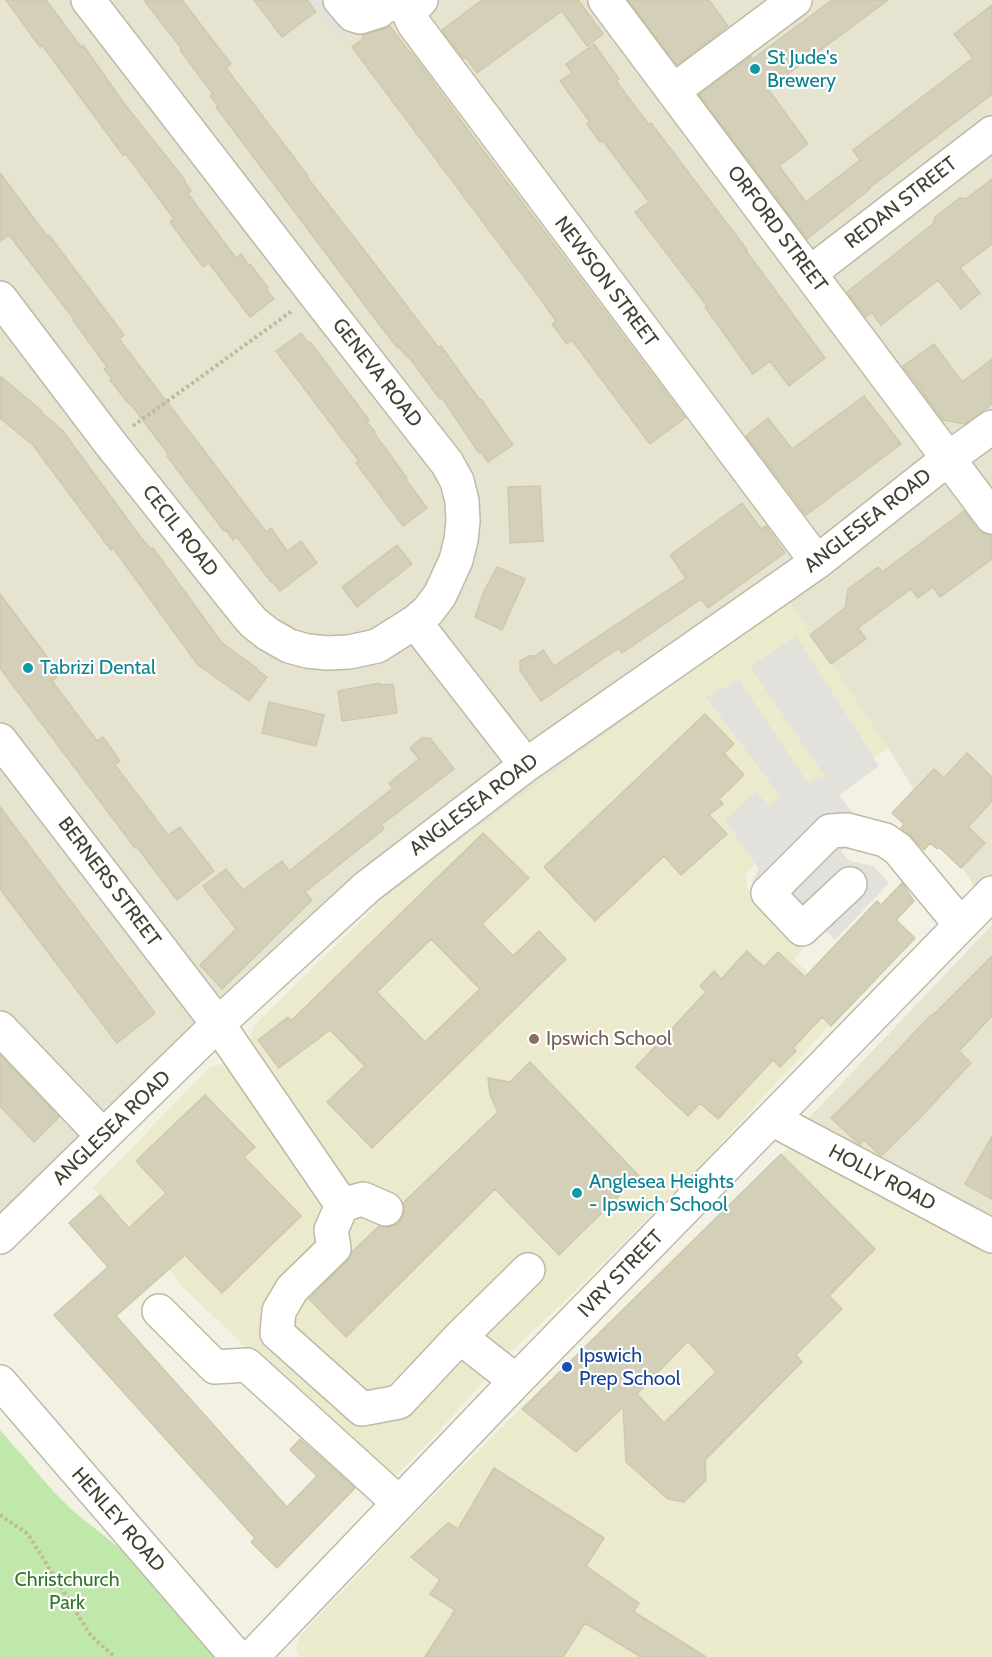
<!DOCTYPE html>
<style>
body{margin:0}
canvas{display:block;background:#f2f1e3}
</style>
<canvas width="992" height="1657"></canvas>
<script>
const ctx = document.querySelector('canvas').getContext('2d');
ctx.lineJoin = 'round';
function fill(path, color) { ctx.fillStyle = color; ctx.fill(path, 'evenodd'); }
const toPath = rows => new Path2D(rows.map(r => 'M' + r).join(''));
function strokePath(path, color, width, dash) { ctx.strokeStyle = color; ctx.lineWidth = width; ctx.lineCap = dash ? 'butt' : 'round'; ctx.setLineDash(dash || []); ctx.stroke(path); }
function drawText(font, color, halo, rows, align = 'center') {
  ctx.font = font + ' Cabin,sans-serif'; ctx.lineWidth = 4.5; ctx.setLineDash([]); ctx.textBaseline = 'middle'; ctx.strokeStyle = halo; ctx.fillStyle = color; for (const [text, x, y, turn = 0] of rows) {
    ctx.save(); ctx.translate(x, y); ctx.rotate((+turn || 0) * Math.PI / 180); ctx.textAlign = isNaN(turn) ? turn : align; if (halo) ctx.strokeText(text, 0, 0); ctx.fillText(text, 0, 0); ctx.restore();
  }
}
fill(toPath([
 [0,0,992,0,992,915,888,748,788,601,480,826,218,1024,0,1237],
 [992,925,992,1222,806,1121]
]), '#e6e4d1');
fill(toPath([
 [789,601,888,748,816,802,745,875,747,888,783,920,778,924,803,949,794,959,815,980,798,997,829,1026,700,1166,566,1300,505,1357,429,1442,388,1484,184,1288,157,1254,93,1188,209,1068,219,1064,228,1067,251,1044,251,1032,256,1023,384,899,480,826],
 [789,1147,992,1253,992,1657,299,1657,296,1648,300,1636,413,1517,509,1420]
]), '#eceacc');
fill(toPath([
 [0,1430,54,1492,73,1511,171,1589,222,1657,0,1657]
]), '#bfe8aa');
fill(toPath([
 [310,0,359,0,371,17,339,38],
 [796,636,879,766,839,795,864,827,841,852,850,861,873,866,889,883,835,940,824,929,808,946,752,882,759,869,725,820,756,792,769,805,781,797,706,697,739,680,808,783,825,776,750,667]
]), '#e2e1dc');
const building = toPath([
 [6,0,46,0,81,47,83,45,123,102,185,180,184,181,191,191,188,194,236,258,241,254,248,265,250,264,268,288,266,289,274,299,250,317,209,263,203,267,170,222,174,219,126,154,123,155,42,45,40,47,6,0],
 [144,0,182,0,231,64,226,68,308,176,307,177,374,263,438,347,441,346,480,400,481,399,513,445,488,462,481,452,479,453,442,398,440,399,408,356,407,357,399,347,398,348,379,324,216,107,218,106,210,96,213,94,180,50,181,48,144,0],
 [254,0,307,0,316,12,282,37,254,0],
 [482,0,578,0,603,34,587,46,562,11,477,73,466,57,464,59,442,30,482,0],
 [628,0,709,0,728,26,677,65,628,0],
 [832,0,888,0,768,89,808,144,779,166,806,202,860,160,853,150,973,58,954,34,992,5,992,94,869,188,870,189,807,239,699,95,751,56,753,59,832,0],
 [390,26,410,53,411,52,470,133,685,418,650,444,572,340,567,344,552,324,556,321,537,294,352,47,364,38,362,35,385,29,390,26],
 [594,44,619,79,616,81,649,125,651,123,747,250,746,251,825,358,789,386,770,361,753,374,705,307,707,306,635,212,649,202,603,141,600,142,587,124,590,122,560,81,572,73,566,64,594,44],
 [0,173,47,236,49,235,124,335,119,339,266,532,271,528,287,551,301,541,317,563,280,591,272,581,271,582,237,537,233,540,226,530,224,531,185,480,167,456,169,455,130,403,129,404,110,380,112,379,104,369,107,367,73,320,74,319,9,235,0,241,0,173],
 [992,179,992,244,960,268,980,293,961,309,938,280,881,325,872,313,866,317,847,292,934,223,935,217,952,204,960,198,966,199,992,179],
 [301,333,308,343,310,342,369,420,367,422,375,432,374,433,407,478,406,480,427,508,403,526,356,463,359,461,276,351,301,333],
 [934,344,962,382,992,359,992,404,965,424,943,420,903,366,934,344],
 [0,376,42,411,41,412,62,430,142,539,151,549,153,548,222,643,257,668,256,669,267,677,249,701,198,665,113,548,111,550,33,445,0,418,0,376],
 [864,396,901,444,806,515,746,436,768,418,792,449,864,396],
 [540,486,543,541,510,543,508,487,540,486],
 [742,503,761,529,766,526,785,553,708,608,701,599,622,653,619,648,541,701,520,670,520,661,529,656,535,656,543,650,554,666,686,578,670,555,742,503],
 [964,511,977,529,984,534,992,535,992,559,940,597,933,587,918,598,911,589,858,628,866,639,831,664,810,635,845,608,848,589,878,567,882,572,964,511],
 [397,545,412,564,357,607,342,587,397,545],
 [497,567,525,579,502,630,475,617,484,591,497,567],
 [0,594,60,674,52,681,97,741,103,737,120,761,115,765,168,835,180,827,214,871,177,900,137,847,135,848,0,668,0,594],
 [380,683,381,685,393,684,397,713,342,721,338,691,380,683],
 [269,702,324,715,316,746,262,733,269,702],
 [705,714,734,744,724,753,744,775,719,799,723,804,709,815,727,834,681,875,664,856,595,921,544,867,705,714],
 [422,738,430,738,454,769,381,825,384,829,305,892,312,900,222,989,200,965,236,929,203,886,226,869,243,890,282,861,289,871,393,788,389,783,419,759,410,748,422,738],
 [967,753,992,777,992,801,968,827,985,843,961,868,939,847,937,849,930,843,924,850,912,837,901,828,904,824,892,813,934,769,944,778,967,753],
 [0,807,155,1013,117,1043,0,889,0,807],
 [483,833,529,878,482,924,513,956,539,931,566,959,372,1148,327,1102,365,1066,330,1030,279,1068,258,1040,288,1017,291,1021,483,833],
 [431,939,480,989,425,1042,377,992,431,939],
 [902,883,914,901,896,920,915,938,831,1026,822,1017,793,1048,796,1051,780,1067,773,1060,718,1119,700,1103,688,1116,636,1067,706,992,700,986,714,971,721,979,747,951,764,967,778,952,805,977,877,901,881,905,902,883],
 [992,956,992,1016,959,1051,971,1063,917,1121,881,1156,864,1140,860,1144,858,1143,831,1118,883,1066,931,1015,932,1016,992,956],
 [0,1055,59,1117,34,1142,0,1106,0,1055],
 [530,1062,639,1176,559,1255,495,1189,346,1337,309,1299,347,1261,352,1252,379,1226,389,1227,398,1224,403,1216,405,1207,403,1203,498,1112,490,1095,488,1078,510,1082,530,1062],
 [205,1095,255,1147,244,1157,301,1216,222,1293,185,1255,116,1316,287,1507,317,1476,290,1450,300,1439,355,1488,277,1568,251,1542,255,1538,54,1315,108,1267,69,1223,100,1195,129,1228,166,1193,136,1161,205,1095],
 [992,1136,992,1199,965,1184,992,1136],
 [781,1154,875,1249,829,1296,842,1309,796,1355,802,1362,705,1460,706,1480,684,1502,668,1499,626,1462,623,1407,576,1452,522,1409,781,1154],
 [688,1341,716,1372,664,1423,637,1394,688,1341],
 [494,1468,604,1538,586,1566,639,1603,634,1612,706,1657,641,1657,585,1623,563,1657,425,1657,455,1610,430,1594,440,1580,411,1557,448,1523,458,1529,494,1468]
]);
fill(building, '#d4cfb8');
strokePath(building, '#cfc8ab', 1.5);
const minor = toPath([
 [88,0,315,294,447,463,457,481,462,501,463,521,461,540,456,560,440,595,428,611,415,622,526,765],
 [340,0,353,15,360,17,379,11,384,6,397,4,411,11],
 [421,0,415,6,411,11,411,18,414,24,817,562],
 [605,0,992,517],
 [673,91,795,0],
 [810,273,992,133],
 [0,298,110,443,246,614,254,623,268,634,289,646,307,651,328,653,349,652,377,646,415,622],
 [0,740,218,1024,342,1205],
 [850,884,802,929,768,893,830,831,847,830,885,840,898,849,961,925],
 [0,1028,103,1136],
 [772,1119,992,1236],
 [386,1209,363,1199,342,1205,331,1230,334,1248,292,1289,279,1311,277,1333,362,1409,399,1402,460,1337,528,1270],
 [0,1237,218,1024,367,887,526,765,817,562,949,458,992,427],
 [159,1311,215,1367,247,1365,399,1503],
 [460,1337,516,1381],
 [0,1382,237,1657],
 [252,1657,516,1381,992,893]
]);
strokePath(minor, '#bebaa6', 36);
strokePath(toPath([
 [133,426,292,311],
 [0,1515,28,1534,91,1636,115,1657]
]), '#c0ba97', 4, [3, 3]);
strokePath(minor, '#fff', 33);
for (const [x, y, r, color] of [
 [755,69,6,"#0f9aa8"],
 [28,668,6,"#0f9aa8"],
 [534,1039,6,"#8d6e63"],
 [577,1193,6,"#0f9aa8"],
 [567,1367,6,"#1a4fb4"]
]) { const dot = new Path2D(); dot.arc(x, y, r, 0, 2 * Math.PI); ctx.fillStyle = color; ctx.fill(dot); strokePath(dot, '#fff', 2); }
drawText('20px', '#0d838f', '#fff', [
 ["St Jude's",767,58],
 ["Brewery",767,81],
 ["Tabrizi Dental",40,668],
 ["Anglesea Heights",589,1182],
 ["- Ipswich School",589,1205]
], 'left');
drawText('20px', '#444133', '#fff', [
 ["REDAN STREET",901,203,-38],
 ["ORFORD STREET",777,229,53],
 ["NEWSON STREET",606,282,53],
 ["GENEVA ROAD",377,373,52],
 ["ANGLESEA ROAD",868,521,-38],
 ["CECIL ROAD",180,531,52],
 ["ANGLESEA ROAD",474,805,-37],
 ["BERNERS STREET",109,882,53],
 ["ANGLESEA ROAD",112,1128,-44],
 ["HOLLY ROAD",882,1178,28],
 ["IVRY STREET",621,1274,-46],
 ["HENLEY ROAD",118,1520,49]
]);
drawText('20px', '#785e54', '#fff', [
 ["Ipswich School",546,1039]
], 'left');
drawText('20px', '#164399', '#fff', [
 ["Ipswich",579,1356],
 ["Prep School",579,1379]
], 'left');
drawText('20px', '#337726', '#fff', [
 ["Christchurch",67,1580],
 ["Park",67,1603]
]);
</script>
